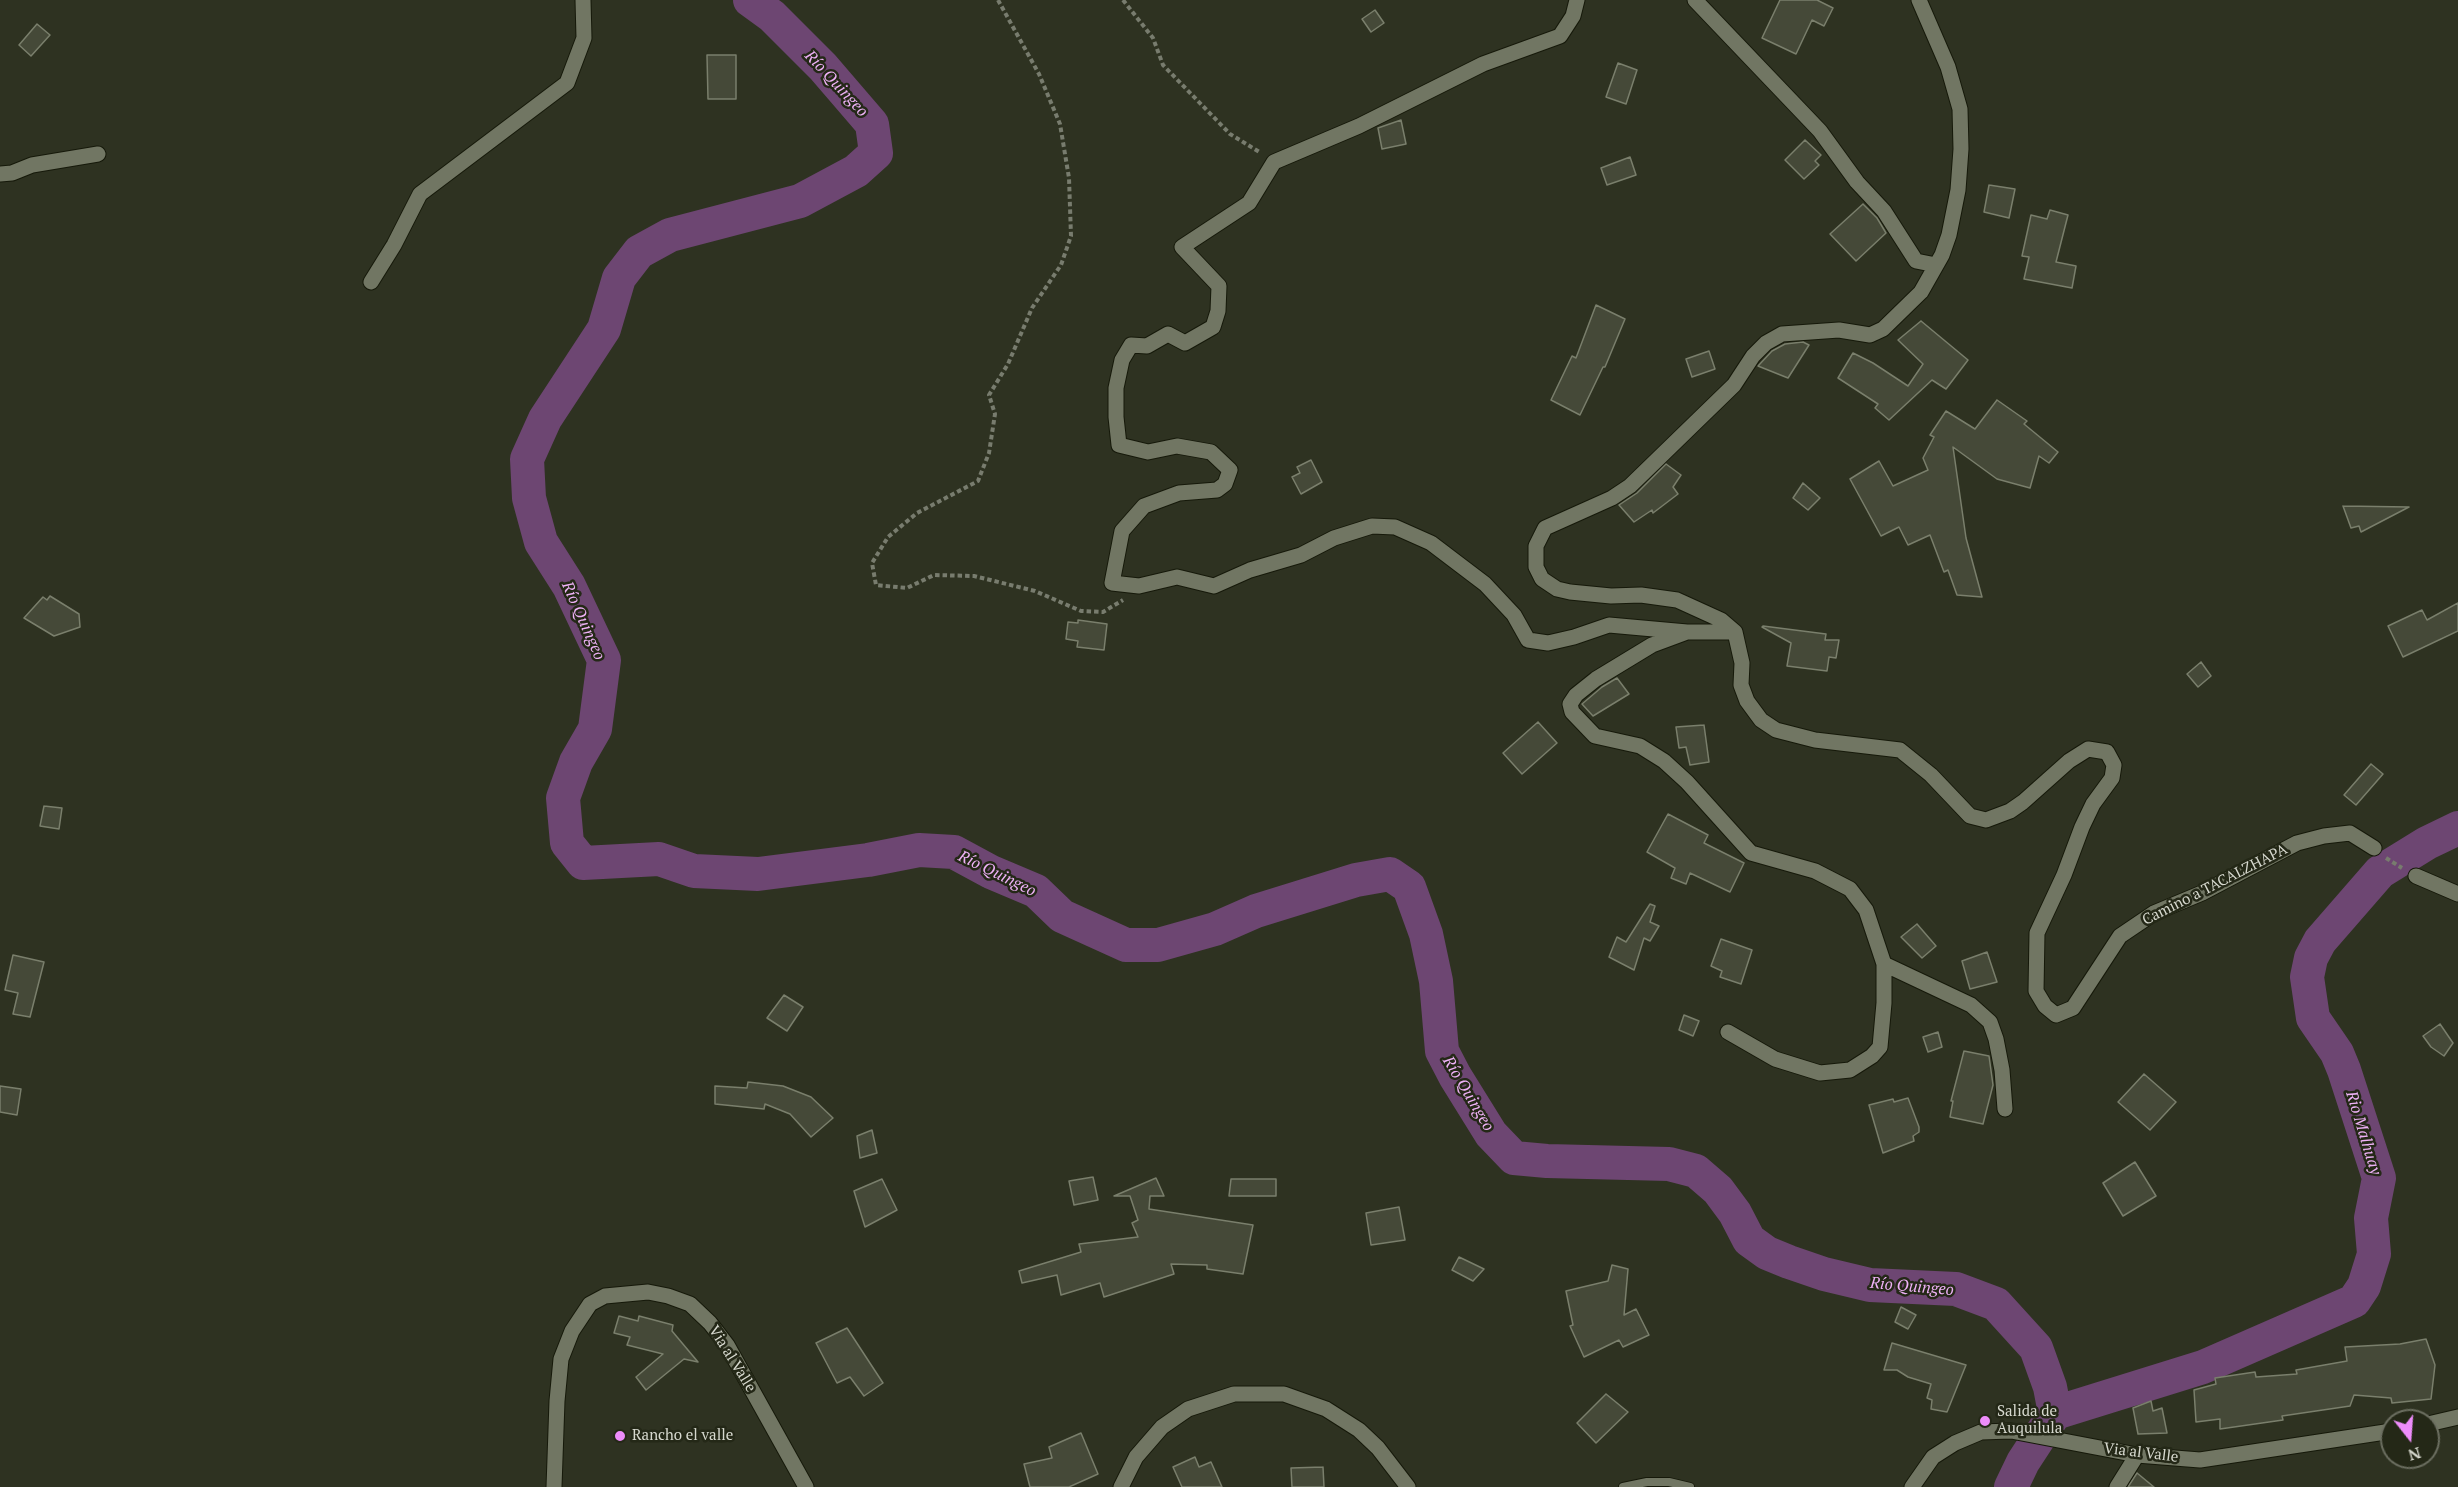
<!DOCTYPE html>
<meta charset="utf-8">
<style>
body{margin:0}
#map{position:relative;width:2458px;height:1487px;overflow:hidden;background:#2e3221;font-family:"PT Serif",serif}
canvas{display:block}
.north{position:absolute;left:2380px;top:1409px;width:60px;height:60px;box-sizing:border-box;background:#242817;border:2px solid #6b6e60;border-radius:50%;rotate:163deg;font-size:16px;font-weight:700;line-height:24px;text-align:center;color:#d6d8ce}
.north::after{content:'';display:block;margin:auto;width:21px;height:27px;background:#ed8cfa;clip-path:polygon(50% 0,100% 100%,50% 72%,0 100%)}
</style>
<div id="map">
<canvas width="2458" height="1487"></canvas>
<div class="north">N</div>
</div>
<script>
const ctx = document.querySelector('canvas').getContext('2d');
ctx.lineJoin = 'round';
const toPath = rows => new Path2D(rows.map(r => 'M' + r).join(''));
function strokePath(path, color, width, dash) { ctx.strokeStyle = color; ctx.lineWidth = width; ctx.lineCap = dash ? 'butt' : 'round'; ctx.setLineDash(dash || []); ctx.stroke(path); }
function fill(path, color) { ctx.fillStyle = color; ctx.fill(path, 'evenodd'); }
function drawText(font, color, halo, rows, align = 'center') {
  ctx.font = font + ' "PT Serif",serif'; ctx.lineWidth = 5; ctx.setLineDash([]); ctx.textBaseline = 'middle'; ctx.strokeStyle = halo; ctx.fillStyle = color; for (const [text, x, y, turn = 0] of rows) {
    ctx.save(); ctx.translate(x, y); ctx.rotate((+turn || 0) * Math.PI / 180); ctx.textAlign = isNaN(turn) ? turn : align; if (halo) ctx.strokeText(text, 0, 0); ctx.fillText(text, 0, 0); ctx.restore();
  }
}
strokePath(toPath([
 [750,0,772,16,823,67,872,124,876,153,856,171,800,201,670,235,639,252,619,278,604,329,545,419,527,459,529,498,541,542,569,586,604,660,595,729,576,762,563,798,567,843,583,863,659,859,694,871,758,874,868,860,919,850,954,852,991,872,1036,891,1062,916,1126,945,1158,945,1215,929,1256,911,1356,880,1390,874,1409,887,1426,934,1436,981,1442,1051,1455,1076,1491,1134,1514,1158,1547,1161,1669,1164,1696,1171,1718,1190,1735,1213,1749,1240,1767,1253,1789,1262,1824,1274,1870,1285,1956,1289,1996,1304,2036,1348,2050,1387,2055,1413,2023,1462,2011,1487],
 [2055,1413,2203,1367,2354,1301,2364,1286,2374,1254,2371,1218,2379,1178,2344,1070,2337,1053,2313,1018,2307,977,2311,958,2320,941,2380,872,2427,843,2458,828]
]), '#6d4672', 34);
const building = toPath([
 [1780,0,1817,0,1833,8,1824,26,1812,20,1796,54,1762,38,1780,0],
 [1375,10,1384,23,1371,32,1362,19,1375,10],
 [37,24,50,35,31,56,19,45,37,24],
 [707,55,736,55,736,99,708,99,707,55],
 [1618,63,1637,70,1626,104,1606,97,1618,63],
 [1401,120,1406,144,1382,149,1378,128,1401,120],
 [1805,140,1821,155,1815,161,1819,165,1804,179,1785,160,1805,140],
 [1630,157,1636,175,1607,185,1601,168,1630,157],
 [1989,185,2015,189,2009,218,1984,212,1989,185],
 [1863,204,1877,218,1886,233,1856,261,1830,234,1863,204],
 [2050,210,2068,215,2056,262,2076,266,2072,288,2024,279,2029,257,2022,256,2031,215,2047,219,2050,210],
 [1596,305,1625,319,1605,367,1603,367,1580,415,1551,400,1572,356,1576,358,1596,305],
 [1921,321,1968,360,1946,389,1932,380,1889,420,1875,408,1878,404,1838,378,1853,353,1873,363,1908,386,1923,364,1898,340,1921,321],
 [1803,342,1809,345,1788,378,1758,366,1772,351,1785,344,1803,342],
 [1709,351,1715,369,1692,377,1686,359,1709,351],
 [1997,400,2027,421,2024,424,2058,452,2049,463,2039,456,2030,488,1997,479,1953,447,1966,538,1982,597,1957,595,1948,570,1944,572,1930,535,1908,545,1899,527,1881,536,1850,479,1879,461,1893,486,1928,470,1923,458,1934,437,1930,435,1946,411,1975,429,1997,400],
 [1311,460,1322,482,1301,494,1292,477,1300,473,1297,467,1311,460],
 [1666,464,1681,475,1673,487,1678,494,1653,513,1652,510,1634,522,1619,505,1637,493,1666,464],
 [1803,483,1820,498,1808,510,1793,498,1803,483],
 [2343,506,2409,507,2361,532,2359,526,2351,528,2343,506],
 [50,596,79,614,80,627,54,636,24,618,43,597,47,600,50,596],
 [2458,603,2458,631,2403,657,2388,626,2422,610,2427,620,2458,603],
 [1078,620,1107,624,1104,650,1077,647,1078,641,1066,639,1068,622,1078,623,1078,620],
 [1763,626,1826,634,1825,640,1839,640,1836,658,1829,657,1827,671,1787,666,1791,643,1762,627,1763,626],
 [2201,662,2211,676,2198,687,2187,674,2201,662],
 [1617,678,1629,694,1593,716,1582,704,1602,687,1617,678],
 [1538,722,1557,743,1522,774,1503,753,1538,722],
 [1704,725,1709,762,1690,765,1686,747,1679,748,1676,727,1704,725],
 [2371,764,2383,774,2356,805,2344,795,2371,764],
 [44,806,62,808,59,829,40,826,44,806],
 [1668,814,1708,835,1704,843,1744,863,1730,892,1690,873,1686,884,1671,878,1675,868,1647,852,1668,814],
 [1650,904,1655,906,1650,922,1659,926,1650,941,1644,938,1634,970,1609,957,1617,937,1626,942,1650,904],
 [1917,924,1936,946,1922,958,1901,937,1917,924],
 [1721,939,1752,950,1741,984,1720,977,1722,971,1711,966,1721,939],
 [1987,952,1997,982,1970,989,1962,961,1987,952],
 [13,955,44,962,30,1017,13,1014,18,993,5,990,13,955],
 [784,995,803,1007,787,1031,767,1018,784,995],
 [1684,1015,1699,1021,1693,1036,1679,1030,1684,1015],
 [2440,1024,2453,1043,2444,1056,2431,1047,2423,1036,2440,1024],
 [1938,1032,1942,1047,1928,1052,1923,1037,1938,1032],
 [1964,1051,1989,1056,1993,1085,1983,1124,1950,1117,1953,1101,1951,1101,1964,1051],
 [2144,1074,2176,1102,2150,1130,2118,1102,2144,1074],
 [748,1082,783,1086,811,1097,833,1118,811,1137,790,1114,765,1104,764,1109,715,1104,715,1086,747,1088,748,1082],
 [0,1086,21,1089,17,1115,0,1112,0,1086],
 [1908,1098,1919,1127,1919,1132,1913,1136,1914,1141,1883,1153,1869,1105,1893,1099,1894,1102,1908,1098],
 [872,1130,877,1153,860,1158,857,1136,872,1130],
 [2135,1162,2156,1196,2123,1216,2103,1183,2135,1162],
 [1093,1177,1098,1200,1074,1205,1069,1181,1093,1177],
 [1156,1178,1164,1196,1150,1196,1149,1209,1253,1225,1243,1274,1207,1269,1207,1265,1171,1264,1174,1274,1104,1297,1100,1283,1061,1295,1057,1275,1022,1283,1019,1271,1081,1252,1079,1244,1138,1237,1132,1223,1138,1220,1130,1196,1114,1196,1156,1178],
 [882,1179,897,1210,865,1227,854,1191,882,1179],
 [1231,1179,1276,1179,1276,1196,1229,1196,1231,1179],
 [1399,1207,1405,1240,1371,1245,1366,1213,1399,1207],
 [1459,1257,1484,1269,1473,1281,1452,1270,1459,1257],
 [1612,1265,1628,1269,1624,1315,1636,1309,1649,1335,1623,1347,1619,1340,1584,1357,1570,1326,1573,1325,1566,1291,1608,1281,1612,1265],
 [1901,1307,1916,1315,1908,1329,1895,1322,1901,1307],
 [619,1316,638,1321,639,1316,673,1325,672,1331,698,1362,684,1359,646,1390,636,1377,663,1354,627,1345,630,1337,614,1333,619,1316],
 [847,1328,883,1383,864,1396,850,1377,837,1383,816,1343,847,1328],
 [2426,1339,2435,1365,2431,1399,2392,1403,2391,1398,2354,1395,2350,1406,2282,1416,2283,1420,2220,1429,2220,1419,2196,1422,2194,1390,2216,1384,2215,1378,2255,1372,2256,1377,2297,1374,2296,1370,2347,1361,2345,1347,2400,1344,2426,1339],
 [1892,1343,1966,1365,1947,1412,1931,1409,1932,1400,1927,1398,1931,1384,1908,1377,1897,1370,1884,1370,1892,1343],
 [1606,1394,1628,1412,1596,1443,1577,1423,1606,1394],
 [2151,1401,2153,1411,2162,1408,2167,1433,2138,1434,2133,1408,2151,1401],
 [1081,1433,1098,1474,1069,1487,1030,1487,1024,1464,1052,1458,1049,1447,1081,1433],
 [1195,1457,1199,1467,1211,1462,1222,1487,1182,1487,1173,1467,1195,1457],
 [1323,1467,1324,1487,1292,1487,1291,1468,1323,1467],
 [2137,1473,2154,1487,2128,1487,2137,1473]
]);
fill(building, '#454938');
strokePath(building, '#7a7f6c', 1.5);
const lane = toPath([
 [1623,1487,1647,1482,1669,1482,1690,1487]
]);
const street = toPath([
 [1577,0,1573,16,1560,36,1483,64,1359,126,1274,162,1249,203,1182,247,1219,286,1218,311,1213,327,1185,343,1168,334,1147,346,1131,345,1122,360,1116,388,1116,417,1119,445,1148,452,1177,446,1211,452,1230,470,1225,484,1217,490,1179,493,1144,506,1122,531,1112,583,1139,586,1177,577,1214,586,1250,570,1301,555,1334,538,1372,526,1395,527,1431,543,1485,584,1514,615,1528,640,1548,643,1574,637,1609,625,1687,632],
 [1695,0,1820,131,1857,182,1884,211,1916,261,1936,265],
 [1919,0,1948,67,1960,109,1961,149,1958,190,1949,235,1942,255,1921,292,1883,329,1870,335,1839,330,1782,334,1766,343,1753,356,1734,385,1630,486,1612,498,1545,528,1536,546,1536,567,1542,579,1557,589,1570,592,1611,596,1641,595,1677,600,1721,620,1735,632,1742,663,1741,685,1747,701,1761,720,1776,730,1815,740,1900,750,1931,775,1970,816,1986,820,2010,811,2023,802,2069,761,2088,749,2107,752,2114,765,2112,778,2093,804,2082,827,2064,875,2037,933,2036,991,2045,1006,2056,1015,2073,1008,2120,936,2154,913,2202,893,2297,843,2324,836,2350,833,2374,848],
 [0,174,12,173,32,165,98,154],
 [371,282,394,245,420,194,567,83,584,38,583,0],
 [1735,632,1687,632,1652,645,1596,679,1576,695,1570,704,1572,712,1595,736,1640,746,1664,761,1687,782,1751,853,1815,871,1850,889,1866,910,1884,964,1971,1005,1990,1022,1996,1039,2002,1070,2005,1109],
 [2416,876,2458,894],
 [1728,1032,1775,1059,1820,1073,1850,1070,1872,1056,1880,1047,1884,1003,1884,964],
 [2117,1487,2137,1455]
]);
const secondary = toPath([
 [2428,1424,2458,1417],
 [554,1487,557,1401,561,1359,572,1331,590,1304,605,1296,648,1292,668,1296,690,1304,710,1323,727,1345,806,1487],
 [1121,1487,1136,1457,1162,1427,1188,1409,1234,1394,1284,1394,1326,1409,1359,1430,1378,1448,1408,1487],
 [1912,1487,1933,1457,1955,1443,1981,1432,2011,1431,2137,1455,2200,1460,2392,1431]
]);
strokePath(lane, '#16190a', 10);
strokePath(street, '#16190a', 17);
strokePath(secondary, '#16190a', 17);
strokePath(toPath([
 [998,0,1039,74,1060,124,1069,178,1071,236,1061,265,1032,308,1008,364,989,395,995,414,989,453,978,481,917,513,888,537,872,563,876,585,907,588,934,575,974,576,1035,591,1081,611,1103,612,1123,600],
 [1123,0,1153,38,1163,65,1230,134,1261,153],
 [2386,858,2402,868]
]), '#787c6e', 4, [4.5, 3]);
strokePath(lane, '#717663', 8);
strokePath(street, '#717663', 15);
strokePath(secondary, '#717663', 15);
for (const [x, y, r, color] of [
 [1985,1421,6,"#ed8cfa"],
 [620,1436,6,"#ed8cfa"]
]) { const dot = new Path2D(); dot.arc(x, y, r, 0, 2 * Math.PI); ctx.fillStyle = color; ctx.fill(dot); strokePath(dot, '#242817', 2); }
drawText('15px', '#d6d8ce', '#242817', [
 ["Camino a TACALZHAPA",2215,885,-27],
 ["Via al Valle",732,1359,58],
 ["Via al Valle",2141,1453,7]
]);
drawText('15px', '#d6d8ce', '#242817', [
 ["Salida de",1997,1412],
 ["Auquilula",1997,1429],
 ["Rancho el valle",632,1436]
], 'left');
drawText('italic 16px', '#eeb1f6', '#242817', [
 ["Río Quingeo",836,84,47],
 ["Río Quingeo",583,621,66],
 ["Río Quingeo",997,874,26],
 ["Río Quingeo",1468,1094,59],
 ["Rio Malhuay",2363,1133,73],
 ["Río Quingeo",1912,1287,5]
]);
</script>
